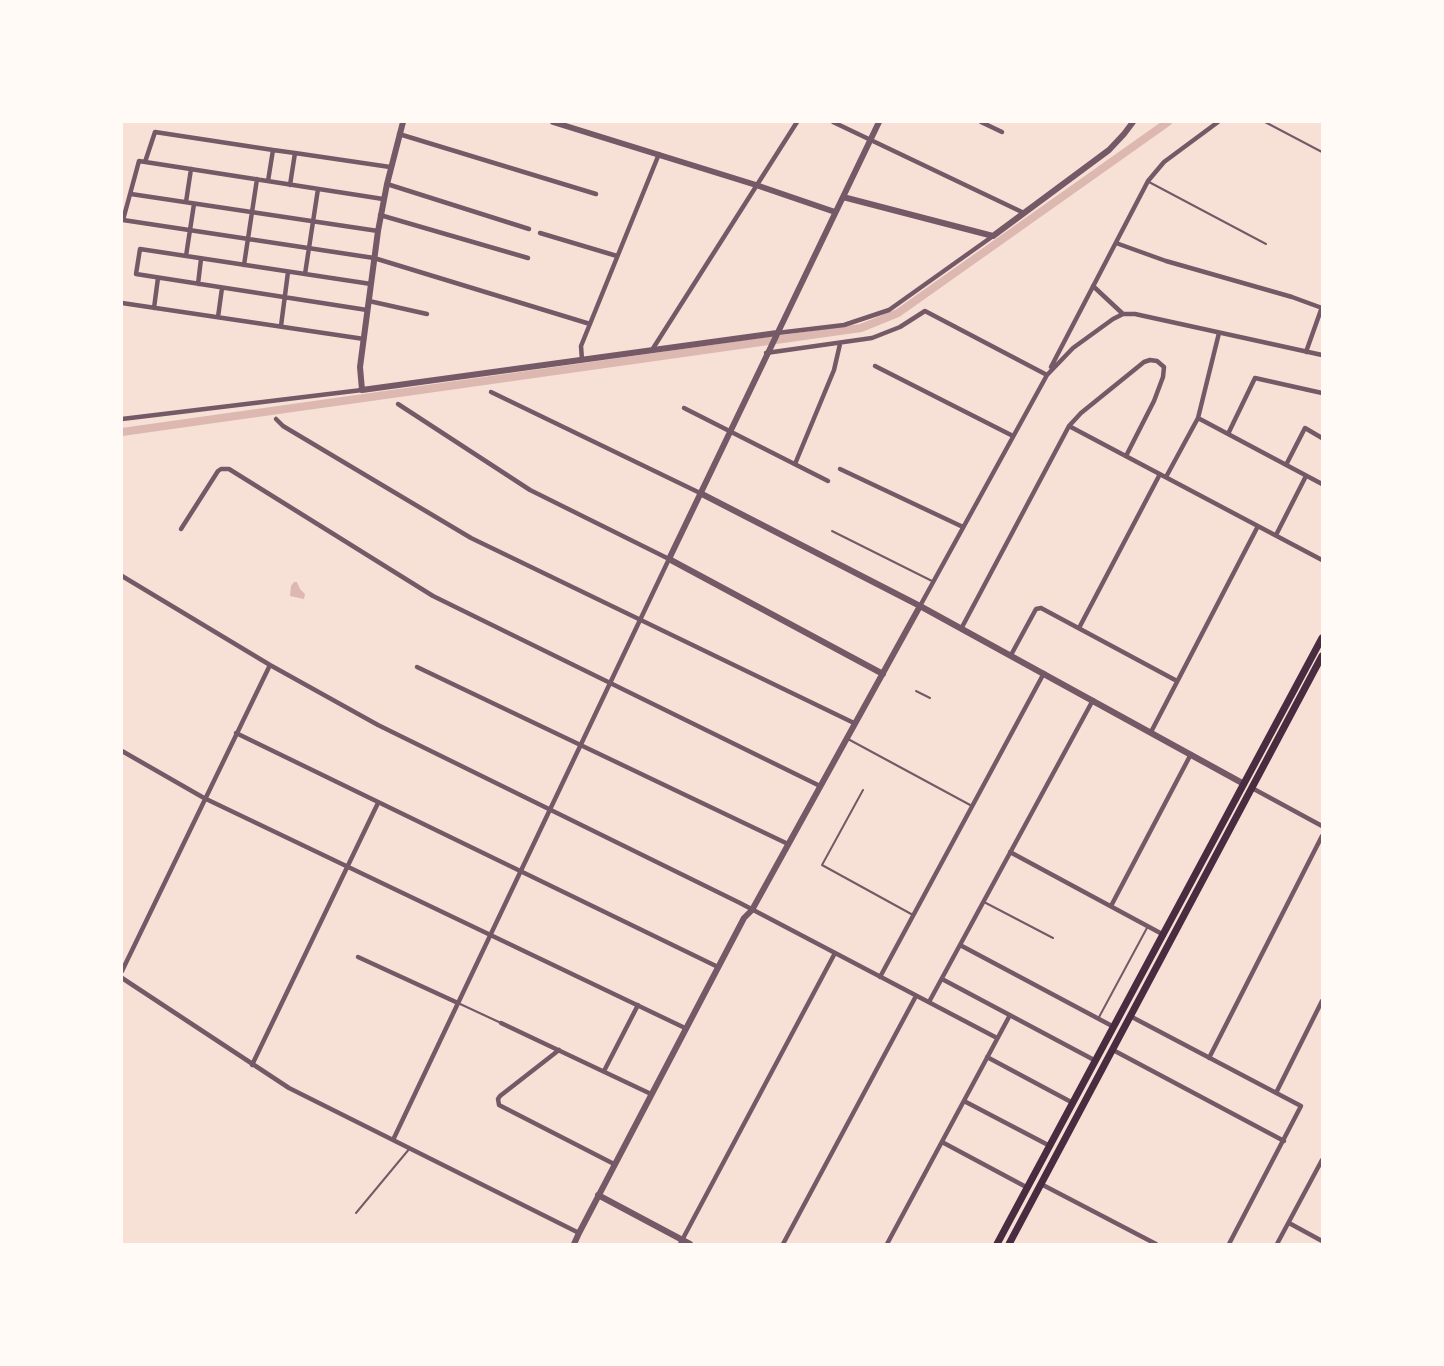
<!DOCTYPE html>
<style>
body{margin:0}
#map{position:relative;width:1444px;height:1366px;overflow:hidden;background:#f7e1d7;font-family:Ubuntu,sans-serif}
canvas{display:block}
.frame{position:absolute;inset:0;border:123px solid #fffaf5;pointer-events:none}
</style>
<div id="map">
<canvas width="1444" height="1366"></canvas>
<div class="frame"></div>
</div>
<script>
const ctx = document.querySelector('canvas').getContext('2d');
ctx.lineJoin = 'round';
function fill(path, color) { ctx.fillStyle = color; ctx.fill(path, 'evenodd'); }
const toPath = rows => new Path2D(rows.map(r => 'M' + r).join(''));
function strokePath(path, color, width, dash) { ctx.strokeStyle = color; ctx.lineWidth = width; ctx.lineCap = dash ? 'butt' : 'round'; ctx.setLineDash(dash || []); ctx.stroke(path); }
fill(toPath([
 [294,582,297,582,300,589,305,594,304,599,290,596,291,586]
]), '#dcb8b0');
strokePath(toPath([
 [122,432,861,328,898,313,1168,122]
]), '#dcb8b0', 8);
strokePath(toPath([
 [1265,122,1322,152],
 [1149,182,1266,244],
 [832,531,934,582],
 [916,691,930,698],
 [848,739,972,806],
 [863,790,822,865,913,915],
 [984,902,1053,938],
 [458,1003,501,1023],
 [1098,1019,1148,926],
 [356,1213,410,1148]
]), '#755966', 2);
strokePath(toPath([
 [833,122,1024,213],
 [981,122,1002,132],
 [399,134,596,194],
 [273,150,295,153],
 [145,162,155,132,273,150,268,181],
 [387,184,529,229],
 [290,185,295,153,390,167],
 [131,194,378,231],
 [383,199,139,161,123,220,374,258,590,324],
 [186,202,191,169],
 [380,215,528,258],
 [540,233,617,256],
 [1116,243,1166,261,1292,297,1322,308],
 [186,256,194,204],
 [244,265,257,179],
 [305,274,318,189],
 [198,284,201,259],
 [1093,286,1123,314],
 [369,301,427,314],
 [122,303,364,339],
 [154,308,158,278],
 [367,310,136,274,140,249,371,284],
 [218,317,222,288],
 [281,326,288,272],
 [777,333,844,325,889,310,993,236],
 [652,350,797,122],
 [1306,352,1322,307],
 [766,353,872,338,900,327,925,311,1047,375],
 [582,360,581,346,659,154],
 [875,366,1013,436],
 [1051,367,1148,181,1164,162,1218,122],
 [491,392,700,493],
 [684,408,828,481],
 [1198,418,1322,484],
 [122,419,362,390],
 [276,419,283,426,471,538,854,723],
 [1069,426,1322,560],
 [1228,434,1255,378,1322,393],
 [795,464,834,370,840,344],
 [1286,465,1305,428,1322,438],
 [840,469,963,527],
 [1166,477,1198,418,1219,333],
 [181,529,218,471,221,469,229,469,433,596,820,786],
 [1276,535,1306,476],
 [122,576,270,665,378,725,740,903,997,1038],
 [920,606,1047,375,1073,348,1113,319,1123,314,1135,314,1322,355],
 [1079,628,1160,474],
 [961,629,1069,426,1081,413,1144,362,1150,360,1157,361,1164,367,1163,377,1154,401,1126,456],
 [1011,655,1036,609,1041,608,1177,681],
 [417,667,788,844],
 [1151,732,1258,526],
 [236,733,718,967],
 [122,751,204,798,685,1028],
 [1252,788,1322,826],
 [1010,852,1164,935],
 [1111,906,1191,754],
 [960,945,1114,1027],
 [358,957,458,1003],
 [122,971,270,665],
 [880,977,1044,673],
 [122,978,289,1088,579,1233],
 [942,979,1096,1061],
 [929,1002,1093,700],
 [1130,1016,1301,1106,1229,1244],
 [501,1023,651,1094],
 [559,1050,500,1096,498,1099,499,1105,614,1164],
 [1113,1050,1284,1141],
 [987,1057,1073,1103],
 [1209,1058,1322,836],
 [252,1065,378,803],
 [604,1071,638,1005],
 [1276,1093,1322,1001],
 [964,1101,1050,1146],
 [393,1140,669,559,530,490,398,404],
 [942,1142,1028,1188],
 [1041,1184,1156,1244],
 [1289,1223,1322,1241],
 [680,1244,835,953],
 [783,1244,916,996],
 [887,1244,1010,1015],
 [1277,1244,1322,1160]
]), '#755966', 4.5);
strokePath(toPath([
 [403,122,387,184,378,231,360,367,362,390,777,333],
 [553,122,756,185,835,212],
 [879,122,669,559,883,674],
 [843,197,993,236,1109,150,1124,134,1133,122],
 [700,493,920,606,1244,784],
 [598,1195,690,1244],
 [574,1244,579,1233,744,918,752,910,920,606]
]), '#755966', 6);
strokePath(toPath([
 [997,1244,1322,638],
 [1009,1244,1322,656]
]), '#4a2c40', 7);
</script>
